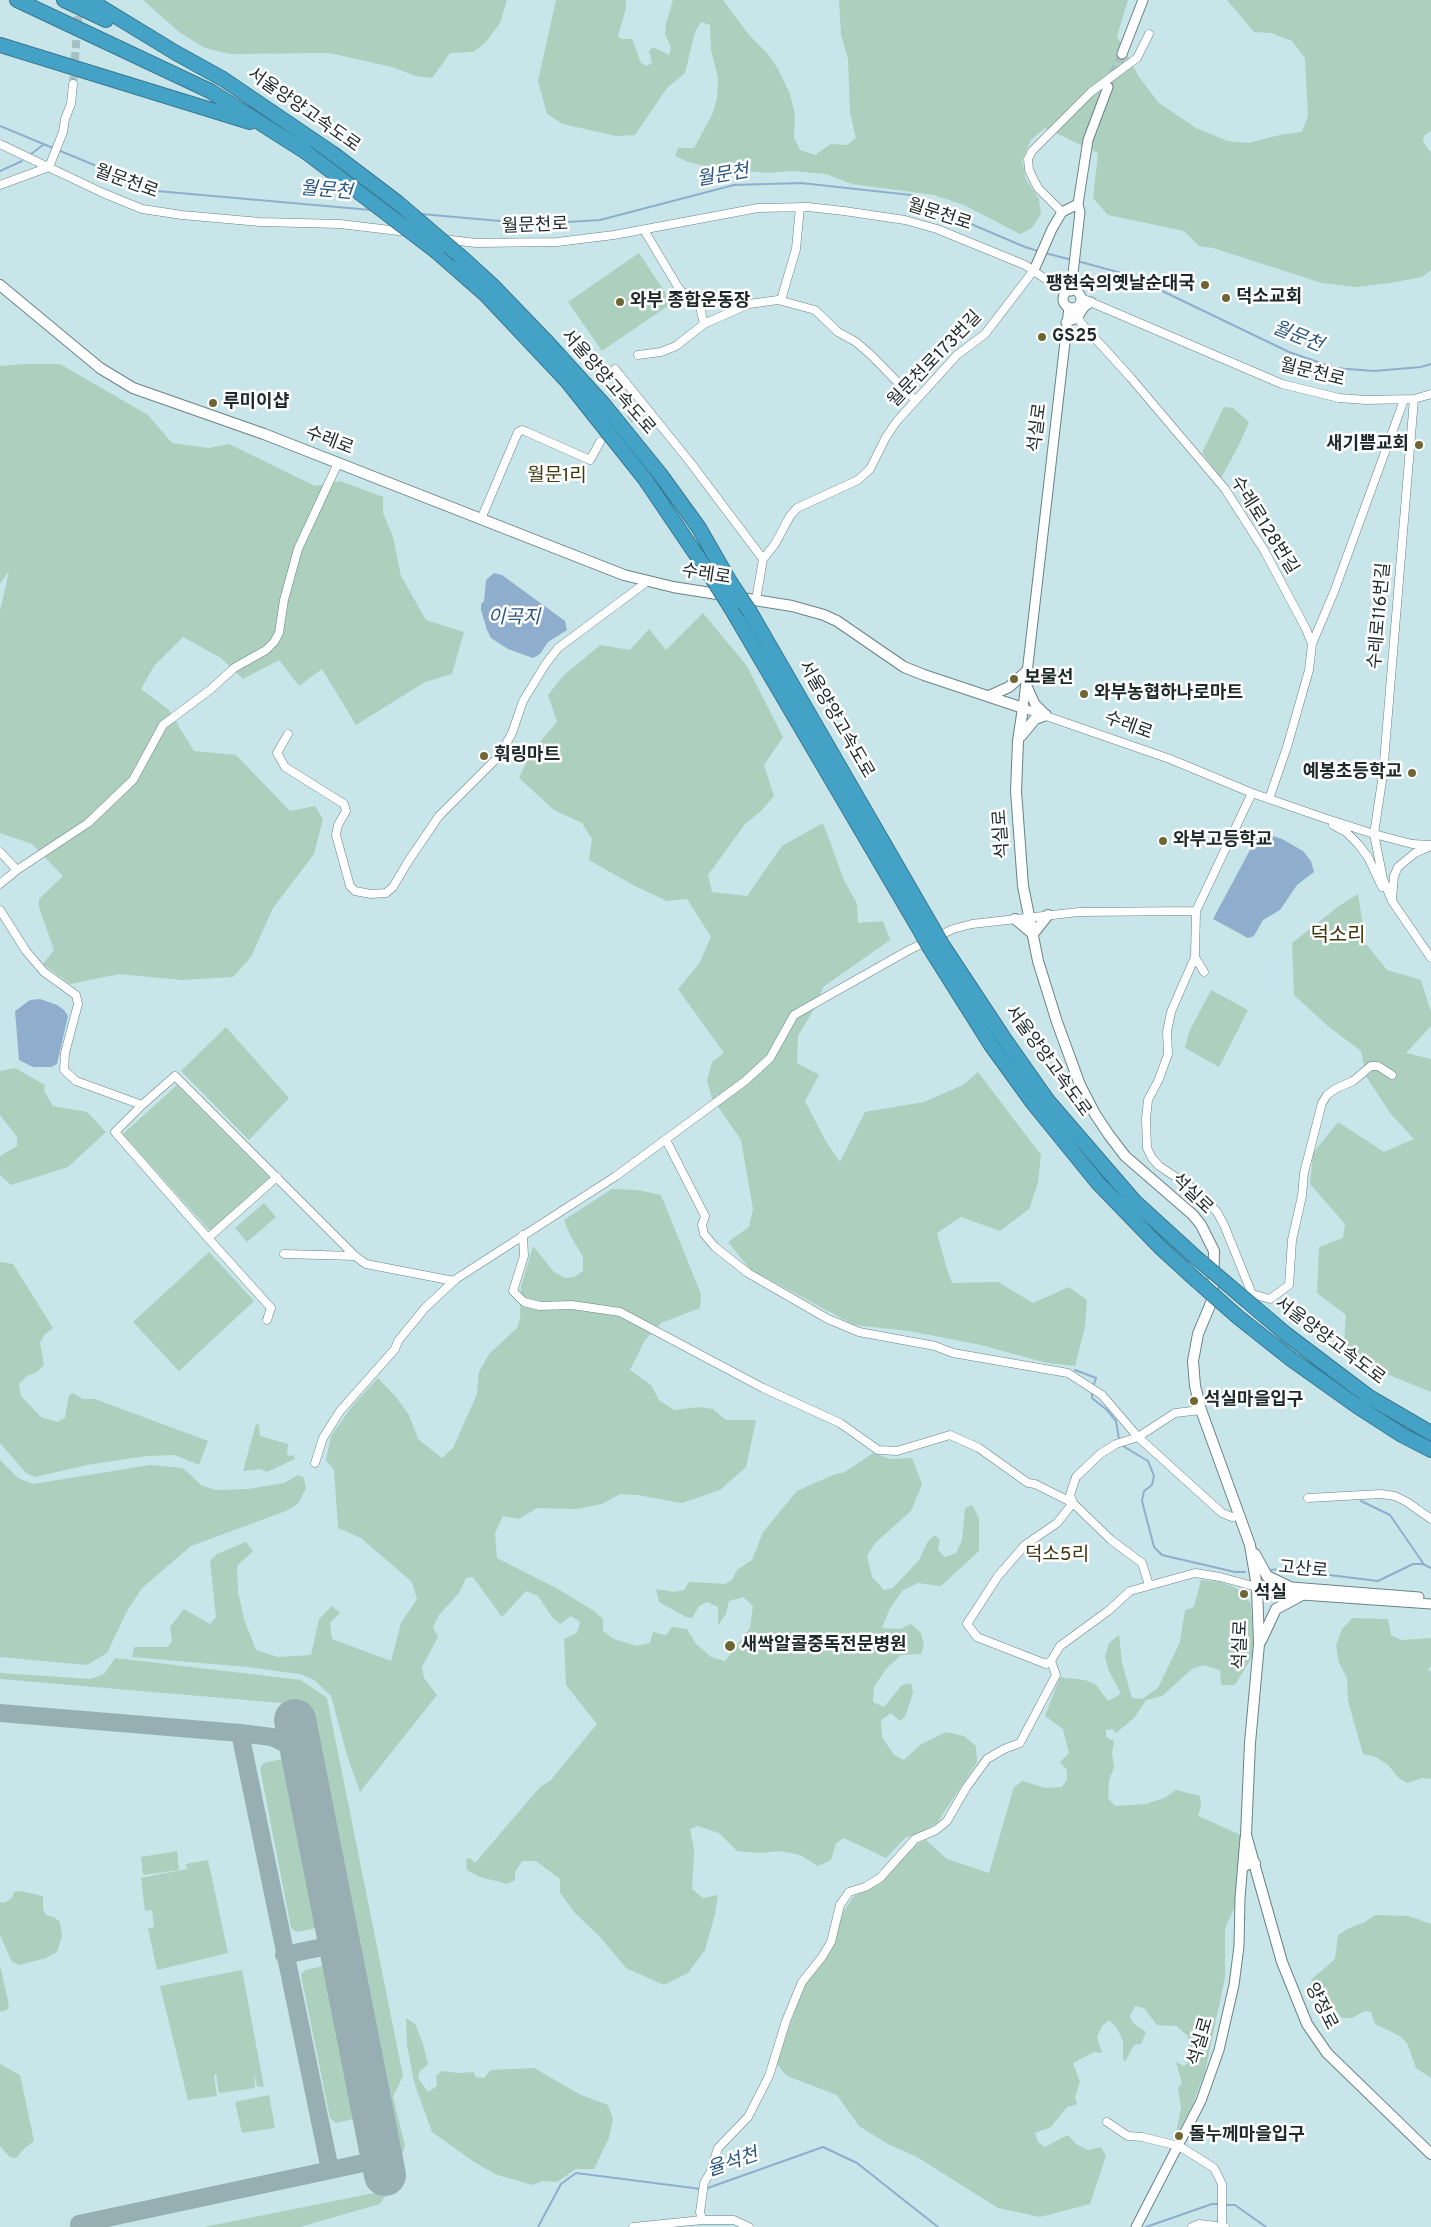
<!DOCTYPE html>
<meta charset="utf-8">
<style>
body{margin:0}
canvas{display:block;background:#c8e5e9}
</style>
<canvas width="1431" height="2227"></canvas>
<script>
const ctx = document.querySelector('canvas').getContext('2d');
ctx.lineJoin = 'round';
function fill(path, color) { ctx.fillStyle = color; ctx.fill(path, 'evenodd'); }
const toPath = rows => new Path2D(rows.map(r => 'M' + r).join(''));
function strokePath(path, color, width, dash) { ctx.strokeStyle = color; ctx.lineWidth = width; ctx.lineCap = dash ? 'butt' : 'round'; ctx.setLineDash(dash || []); ctx.stroke(path); }
function drawText(font, color, halo, rows, align = 'center') {
  ctx.font = font + ' Overpass,"Noto Sans KR",sans-serif'; ctx.lineWidth = 5; ctx.setLineDash([]); ctx.textBaseline = 'middle'; ctx.strokeStyle = halo; ctx.fillStyle = color; for (const [text, x, y, turn = 0] of rows) {
    ctx.save(); ctx.translate(x, y); ctx.rotate((+turn || 0) * Math.PI / 180); ctx.textAlign = isNaN(turn) ? turn : align; if (halo) ctx.strokeText(text, 0, 0); ctx.fillText(text, 0, 0); ctx.restore();
  }
}
fill(toPath([
 [143,0,507,0,500,23,485,43,473,52,450,53,432,78,416,76,392,67,329,53,230,54,205,48,179,32],
 [556,0,626,0,626,8,618,36,621,39,632,39,641,63,647,66,652,63,649,51,653,47,669,55,671,47,665,34,666,24,673,0,723,0,749,35,768,54,778,69,790,94,795,115,794,137,800,150,815,155,831,144,847,145,856,138,850,113,848,59,841,35,839,0,1128,0,1117,36,1139,77,1159,103,1196,128,1228,141,1248,143,1280,135,1302,132,1308,116,1305,58,1292,41,1271,33,1254,32,1227,0,1431,0,1431,131,1424,136,1423,141,1431,153,1431,270,1422,277,1390,283,1356,287,1322,283,1213,248,1199,246,1184,231,1108,215,1093,198,1098,153,1045,128,1031,140,1022,160,1026,179,1039,199,1041,214,1032,228,1020,234,964,205,934,195,852,184,826,174,791,171,768,173,714,168,688,162,675,156,678,148,694,148,712,115,717,99,718,78,711,50,710,25,701,22,695,32,685,73,667,88,635,135,616,136,563,124,547,114,538,81],
 [639,253,672,303,602,351,568,302],
 [24,364,60,364,148,415,172,443,209,448,229,444,315,486,340,481,383,497,383,513,393,537,401,576,426,620,464,632,452,674,425,682,356,725,322,669,299,686,279,660,243,679,221,658,183,637,154,666,141,689,169,710,194,751,236,755,290,811,315,806,323,819,314,854,273,908,251,957,233,977,182,980,119,974,70,984,43,964,54,950,39,907,39,899,63,876,32,844,0,833,0,611,9,571,0,584,0,366],
 [1224,407,1233,408,1249,422,1240,443,1221,478,1202,453],
 [703,613,747,666,783,737,764,765,774,796,761,811,745,824,708,875,712,892,747,896,782,846,823,823,844,880,857,904,858,923,883,921,890,940,823,987,817,1004,798,1036,797,1063,819,1075,805,1101,825,1140,840,1162,865,1112,924,1102,963,1085,978,1072,1041,1155,1038,1183,1029,1209,1000,1231,961,1217,937,1233,946,1266,952,1283,998,1282,1033,1303,1069,1287,1087,1300,1085,1327,1075,1366,1047,1363,981,1345,909,1331,854,1325,750,1269,728,1242,749,1227,753,1209,741,1140,712,1098,707,1081,712,1062,724,1053,678,989,699,964,711,937,687,899,667,901,633,885,589,860,592,839,582,823,554,810,519,778,531,752,557,722,548,695,563,676,600,645,630,650,649,629,666,650],
 [1358,894,1366,944,1387,970,1421,980,1431,1012,1431,1026,1406,1053,1431,1059,1431,1392,1343,1356,1346,1315,1317,1293,1319,1247,1343,1238,1345,1224,1310,1184,1313,1153,1338,1122,1384,1152,1414,1139,1390,1113,1366,1076,1361,1051,1329,1027,1294,995,1292,943,1339,906],
 [1211,990,1248,1010,1219,1067,1185,1048,1189,1032],
 [226,1027,289,1098,249,1140,181,1071],
 [15,1068,45,1085,44,1091,53,1106,87,1112,106,1132,68,1167,11,1185,0,1175,0,1156,17,1146,17,1137,0,1115,0,1071],
 [177,1085,270,1178,210,1231,123,1134],
 [612,1189,638,1190,661,1195,701,1294,700,1308,661,1323,645,1340,630,1370,651,1385,659,1400,674,1410,699,1407,713,1409,726,1420,756,1420,746,1467,720,1490,682,1503,637,1495,620,1494,602,1504,577,1509,537,1508,519,1519,503,1516,495,1533,497,1558,558,1589,594,1611,603,1619,603,1631,614,1639,637,1646,650,1643,653,1632,666,1635,672,1627,687,1629,696,1644,711,1657,725,1661,750,1628,753,1606,743,1597,729,1601,726,1614,718,1625,718,1607,707,1602,699,1606,692,1618,686,1617,659,1602,656,1589,674,1592,684,1590,689,1582,725,1584,732,1580,737,1570,752,1560,763,1532,797,1491,833,1475,845,1472,873,1453,890,1459,912,1458,922,1484,911,1511,875,1543,867,1556,872,1577,884,1590,893,1588,919,1560,928,1541,935,1535,940,1540,938,1550,945,1557,956,1553,962,1540,965,1508,972,1505,979,1518,979,1551,941,1586,918,1583,903,1590,890,1608,882,1628,900,1629,911,1624,921,1633,924,1645,921,1654,901,1655,886,1669,874,1687,873,1702,884,1707,902,1685,911,1683,913,1693,905,1717,900,1721,891,1713,881,1720,882,1737,894,1755,904,1760,920,1745,946,1732,964,1736,976,1746,977,1762,937,1823,920,1833,905,1838,886,1858,844,1838,836,1843,831,1860,818,1866,800,1855,781,1851,759,1853,737,1851,719,1833,697,1826,690,1829,694,1850,692,1889,703,1898,718,1895,715,1914,705,1950,688,1973,664,1985,626,1968,600,1937,575,1913,560,1893,560,1879,536,1861,522,1861,515,1872,515,1880,507,1884,477,1876,467,1870,466,1859,470,1858,475,1863,540,1787,550,1781,597,1724,566,1685,564,1639,577,1633,580,1622,571,1616,560,1624,552,1617,538,1596,526,1591,502,1617,473,1577,466,1578,459,1593,439,1615,433,1627,438,1637,422,1667,424,1678,437,1695,360,1792,347,1755,331,1696,314,1680,300,1674,247,1667,132,1657,134,1647,168,1647,172,1641,170,1627,184,1609,210,1624,216,1617,210,1561,217,1554,246,1542,253,1551,237,1566,238,1592,244,1619,256,1650,278,1657,311,1655,319,1619,332,1606,340,1613,330,1623,332,1639,391,1661,401,1623,417,1599,412,1582,361,1538,338,1528,334,1470,326,1460,331,1436,353,1405,378,1378,396,1397,409,1415,418,1439,442,1458,453,1448,477,1394,479,1372,489,1354,517,1328,520,1319,521,1287,533,1246,554,1272,565,1278,574,1277,583,1271,583,1257,570,1235,564,1220],
 [264,1203,276,1217,247,1242,235,1228],
 [209,1252,254,1301,179,1371,133,1322],
 [0,1262,13,1264,53,1328,44,1335,40,1343,44,1365,37,1372,27,1376,19,1384,21,1396,41,1417,57,1422,65,1418,69,1395,73,1393,83,1399,95,1399,208,1441,199,1465,175,1455,146,1456,87,1465,35,1477,26,1473,0,1443],
 [256,1424,259,1425,260,1436,288,1444,287,1453,289,1456,294,1455,295,1459,267,1472,260,1469,243,1471],
 [0,1460,18,1478,33,1484,150,1465,183,1468,201,1485,215,1490,248,1489,284,1483,298,1475,304,1478,306,1488,298,1504,286,1511,191,1546,142,1588,127,1611,107,1653,87,1665,0,1657],
 [1201,1580,1221,1582,1236,1588,1251,1603,1254,1654,1235,1685,1221,1685,1220,1670,1203,1665,1192,1669,1162,1696,1146,1700,1134,1718,1116,1733,1113,1729,1106,1730,1106,1737,1114,1741,1112,1753,1114,1767,1109,1780,1108,1798,1115,1806,1146,1804,1164,1798,1176,1790,1200,1796,1201,1805,1198,1816,1241,1835,1238,1899,1225,1929,1225,1977,1205,2072,1192,2106,1175,2138,1181,2108,1178,2088,1182,2083,1176,2062,1184,2066,1191,2060,1188,2036,1176,2026,1157,2025,1144,2008,1135,2006,1130,2016,1133,2023,1146,2032,1141,2044,1134,2045,1125,2062,1123,2059,1123,2041,1117,2028,1109,2020,1102,2026,1097,2037,1102,2053,1094,2052,1073,2063,1080,2082,1075,2097,1077,2104,1067,2107,1051,2127,1035,2133,1038,2142,1045,2147,1068,2135,1076,2144,1088,2150,1101,2147,1106,2156,1090,2204,1040,2217,998,2208,917,2157,888,2144,859,2126,837,2095,787,2076,776,2063,805,1984,820,1967,832,1948,841,1915,853,1897,883,1880,915,1845,926,1840,947,1859,989,1873,1014,1787,1023,1781,1045,1788,1062,1787,1067,1779,1067,1770,1060,1762,1069,1753,1063,1729,1045,1716,1060,1677,1085,1680,1096,1685,1108,1701,1121,1694,1108,1669,1105,1656,1109,1643,1119,1635,1122,1663,1132,1698,1142,1699,1158,1688,1180,1642,1185,1610,1194,1607],
 [1352,1618,1388,1619,1391,1635,1401,1640,1431,1638,1431,1666,1428,1669,1431,1672,1431,1779,1423,1778,1407,1783,1398,1777,1388,1765,1376,1757,1363,1754,1348,1701,1347,1678,1339,1663,1336,1645,1342,1629],
 [115,1658,301,1680,327,1698,403,2076,393,2097,405,2146,392,2186,380,2204,300,2227,204,2227,389,2190,397,2162,305,1705,0,1679,0,1673,91,1679,104,1674],
 [282,1759,288,1765,319,1923,316,1928,297,1932,291,1928,260,1768,264,1763],
 [177,1851,179,1870,143,1875,141,1857],
 [208,1860,228,1953,157,1970,148,1928,154,1927,152,1910,145,1911,141,1878,187,1869,186,1864],
 [20,1891,43,1896,43,1909,46,1915,54,1917,60,1922,62,1936,57,1952,46,1958,19,1965,12,1962,0,1935,0,1902,4,1903,12,1898,14,1892],
 [1375,1915,1409,1916,1431,1924,1431,2078,1416,2068,1407,2043,1400,2036,1375,2024,1371,2012,1365,2011,1352,2018,1342,2018,1326,1999,1309,1987,1312,1979,1335,1959,1338,1935,1347,1929,1365,1922],
 [0,1965,9,2006,7,2010,0,2012],
 [324,1966,329,1970,358,2113,354,2119,336,2123,330,2118,301,1975,305,1970],
 [242,1970,264,2087,257,2086,254,2073,255,2088,219,2093,216,2074,214,2075,217,2096,188,2100,160,1986],
 [406,2018,415,2024,423,2044,428,2064,420,2071,418,2078,428,2092,437,2086,436,2076,442,2071,459,2073,473,2072,476,2077,484,2078,491,2070,534,2068,581,2095,608,2105,613,2119,609,2138,594,2169,576,2169,557,2182,543,2181,533,2185,497,2175,474,2162,432,2132,414,2082,407,2045],
 [0,2064,20,2075,34,2141,25,2148,16,2158,10,2157,0,2146],
 [269,2095,275,2128,242,2133,235,2102]
]), '#adcfbe');
fill(toPath([
 [494,573,502,575,565,621,567,630,548,642,540,654,533,658,508,649,491,638,487,630,481,610,481,604,484,601,486,580],
 [1263,833,1282,839,1303,851,1311,861,1314,872,1297,885,1280,910,1263,920,1254,936,1248,938,1213,919,1257,837],
 [40,999,57,1005,64,1010,68,1016,57,1064,51,1067,33,1067,19,1060,15,1011,30,1000]
]), '#8faecd');
strokePath(toPath([
 [0,126,53,148],
 [58,150,157,191,371,210],
 [31,154,43,145],
 [0,171,22,161],
 [421,214,534,224,600,220,734,185,801,183,911,195,950,215,1025,247,1038,251],
 [1045,253,1072,260],
 [1077,261,1129,275,1289,352,1335,368,1374,371,1421,367,1431,364],
 [1075,1370,1096,1378,1094,1384],
 [1092,1393,1092,1398,1107,1410,1116,1421,1119,1439],
 [1123,1446,1148,1461,1154,1476,1152,1485,1144,1491,1142,1501,1154,1547,1162,1555,1235,1572,1245,1572],
 [1361,1501,1390,1515,1423,1563],
 [1270,1570,1281,1569,1378,1581,1413,1564,1423,1564,1431,1568],
 [705,2189,823,2147,857,2163,938,2227],
 [1225,2205,1235,2205,1266,2227],
 [538,2227,561,2184,576,2173,701,2189],
 [1146,2227,1212,2204,1220,2204]
]), '#8faecd', 2);
strokePath(toPath([
 [0,1713,240,1733,272,1737,302,1751],
 [240,1733,330,2170],
 [284,1955,338,1944],
 [79,2224,382,2159]
]), '#97afb2', 18);
strokePath(toPath([
 [295,1720,385,2175]
]), '#97afb2', 42);
strokePath(toPath([
 [73,84,79,6],
 [620,427,636,414]
]), '#a6bfc3', 8, [8, 4]);
strokePath(toPath([
 [1108,87,1122,54]
]), '#a6bfc3', 9, [9, 4.5]);
const minor = toPath([
 [0,144,103,193,142,209,182,215,260,222,340,224,407,232],
 [0,185,49,167,63,132,65,119,71,104,73,84],
 [1062,212,1038,188,1029,170,1028,159,1032,151,1091,92,1137,58,1149,34],
 [644,230,678,287,682,292,688,294,697,294,704,324],
 [443,239,476,243,557,242,614,235,758,208,808,207,844,211,905,220,937,229,1025,265,1066,293],
 [1081,298,1282,384,1339,398,1366,400,1414,399,1431,394],
 [781,300,796,249,800,207],
 [1073,308,1081,323,1131,378,1225,489,1264,550,1306,629,1312,644,1309,670,1287,747,1269,799],
 [638,355,661,352,676,346,704,324,749,304,778,300,815,310,838,332,856,342,872,356,915,400],
 [615,369,690,462,763,559],
 [1414,399,1383,774,1374,834,1383,879,1392,901,1431,958],
 [636,414,645,407],
 [481,519,518,432,522,430,527,432,590,460,600,442],
 [756,600,763,559,775,544,790,516,797,508,858,480,870,469,886,437,897,421,957,355,985,334,1034,270],
 [1312,644,1334,592,1404,400],
 [1023,708,1170,759,1252,793,1324,818,1374,834,1412,844,1431,845],
 [288,734,277,753,285,767,344,804,346,811,338,825,336,835,350,886,355,891,371,894,386,893,393,887,409,860,439,816,500,755,512,733,523,701,545,665,558,648,648,581],
 [1333,825,1346,832,1358,844,1368,857,1382,887],
 [0,852,17,870],
 [0,884,17,870,88,823,133,780,163,725,211,689,234,668,266,650,274,642,279,633,284,600,298,549,338,463],
 [1392,899,1394,876,1398,867,1415,853,1431,846],
 [0,910,26,951,44,972,76,995,78,1004,65,1053,64,1070,76,1081,142,1105,175,1076,355,1256,366,1264,454,1281],
 [1195,957,1171,1012,1167,1032,1168,1054,1159,1079,1148,1100,1146,1119,1147,1148,1152,1158,1159,1166,1197,1191,1217,1212,1224,1225,1252,1294,1240,1294],
 [1204,972,1195,957,1196,911,1252,793],
 [142,1105,115,1132,208,1238,277,1177],
 [666,1140,705,1216,702,1225,704,1234,715,1247,748,1273,828,1319,859,1332,935,1346,953,1353,1068,1373,1102,1395,1138,1437,1222,1513,1232,1517,1240,1516],
 [523,1235,524,1256,513,1291,524,1302,540,1306,572,1305,620,1312,763,1388,840,1423,878,1450,897,1451,950,1435,979,1448,1028,1483,1035,1484,1073,1503,1111,1540,1142,1563,1149,1585],
 [208,1238,271,1308,267,1320],
 [284,1254,355,1256],
 [1252,1294,1270,1299,1289,1285,1292,1240,1302,1196,1304,1173,1322,1103,1327,1095,1335,1089,1353,1081,1371,1066,1378,1066,1392,1075],
 [1201,1410,1175,1413,1138,1437,1116,1444,1100,1454,1076,1477,1070,1495,1073,1503,1057,1523,1025,1545,998,1576,967,1624,977,1637,1046,1664,1051,1661,1060,1646,1108,1611,1130,1591,1195,1573,1220,1577,1257,1587],
 [315,1463,323,1438,340,1411,395,1349,398,1341,425,1308,456,1279,616,1176,745,1081,770,1058,794,1015,909,950,953,929,972,924,1079,912,1196,911],
 [1308,1498,1381,1494,1395,1496,1407,1502,1431,1519],
 [1107,2122,1128,2136,1142,2137,1179,2146,1214,2168,1222,2184,1222,2226],
 [702,2220,700,2212,704,2183,710,2173,718,2148,748,2117,769,2076,786,2021,802,1982,822,1957,831,1942,840,1905,849,1892,865,1887,880,1878,915,1839,936,1830,947,1821,966,1788,987,1759,1004,1749,1020,1743,1056,1675,1051,1661],
 [633,2227,702,2220,734,2220,749,2227],
 [1192,2227,1199,2224,1225,2227]
]);
const tertiary = toPath([
 [1122,54,1143,0],
 [1034,270,1052,229,1062,212,1078,204],
 '1063 299a9 9 0 1 1 18 0a9 9 0 1 1-18 0Z',
 [1071,291,1080,212,1078,204,1088,140,1108,87],
 [1066,322,1077,318,1084,307,1091,302],
 [1026,684,1035,704,1046,715],
 [1023,708,1069,307],
 [1257,1587,1266,1592,1302,1595,1431,1604],
 [1257,1587,1266,1585,1419,1597],
 [1136,2227,1201,2101,1219,2050,1234,1985,1239,1946,1240,1898,1245,1838]
]);
const secondary = toPath([
 [0,285,100,368,133,388,264,434,624,575,673,587,792,606,824,615,837,621,904,667,924,675,1023,708,1018,741,1016,791,1023,886,1038,961,1057,1022,1080,1085,1095,1114,1109,1135,1125,1156,1193,1215,1201,1225,1214,1251,1213,1298,1198,1334,1193,1361,1195,1386,1201,1410,1250,1545,1257,1587,1259,1644,1250,1743,1246,1835,1282,1962,1307,2024,1327,2053,1431,2154],
 [989,696,1009,687,1028,670],
 [1021,736,1035,719,1046,715],
 [1015,919,1033,934],
 [1033,934,1048,915],
 [1255,1554,1267,1576,1288,1586],
 [1261,1641,1276,1609,1302,1595],
 [1243,1867,1250,1863,1255,1863]
]);
const motorway = toPath([
 [17,0,210,91,306,152],
 [64,0,106,20],
 [89,0,176,53,223,79,332,153],
 [0,45,250,122],
 [437,252,486,295,567,381,645,479,712,578],
 [460,256,494,287,545,340,604,405,660,474,699,528,730,582],
 [731,608,921,932],
 [750,612,932,927],
 [941,943,1003,1037,1048,1101,1135,1202,1193,1255],
 [930,948,991,1045,1033,1103,1098,1183,1159,1246,1195,1279],
 [1287,1335,1369,1397,1431,1433],
 [1291,1359,1357,1406,1402,1435,1431,1450]
]);
strokePath(minor, '#698387', 9);
strokePath(tertiary, '#698387', 11);
strokePath(secondary, '#698387', 12);
strokePath(motorway, '#377890', 16);
strokePath(minor, '#fff', 8);
strokePath(tertiary, '#fff', 9);
strokePath(secondary, '#fff', 10);
strokePath(motorway, '#45a2c7', 14);
const motorwayBridge = toPath([
 [306,152,437,252],
 [332,153,398,203,460,256],
 [712,578,731,608],
 [730,582,750,612],
 [932,927,941,943],
 [921,932,930,948],
 [1193,1255,1287,1335],
 [1195,1279,1238,1317,1291,1359]
]);
strokePath(motorwayBridge, '#377890', 16, []);
strokePath(motorwayBridge, '#45a2c7', 14);
for (const [x, y, r, color] of [
 [1205,285,5,"#6e6633"],
 [1226,298,5,"#6e6633"],
 [620,302,5,"#6e6633"],
 [1042,337,5,"#6e6633"],
 [213,403,5,"#6e6633"],
 [1419,445,5,"#6e6633"],
 [1014,679,5,"#6e6633"],
 [1084,694,5,"#6e6633"],
 [484,756,5,"#6e6633"],
 [1412,773,5,"#6e6633"],
 [1163,841,5,"#6e6633"],
 [1194,1401,5,"#6e6633"],
 [1244,1594,5,"#6e6633"],
 [730,1646,6,"#6e6633"],
 [1179,2136,5,"#6e6633"]
]) { const dot = new Path2D(); dot.arc(x, y, r, 0, 2 * Math.PI); ctx.fillStyle = color; ctx.fill(dot); strokePath(dot, '#fff', 2); }
drawText('18px', '#1e292a', '#fff', [
 ["서울양양고속도로",303,111,35],
 ["월문천로",126,183,20],
 ["월문천로",939,216,18],
 ["월문천로",535,227,-2],
 ["월문천로173번길",936,360,-46],
 ["월문천로",1312,374,14],
 ["서울양양고속도로",607,383,49],
 ["석실로",1039,428,-83],
 ["수레로",329,442,21],
 ["수레로128번길",1263,526,58],
 ["수레로",706,576,9],
 ["수레로116번길",1381,616,-85],
 ["서울양양고속도로",835,720,60],
 ["수레로",1128,727,20],
 ["석실로",1003,834,-94],
 ["서울양양고속도로",1047,1062,54],
 ["석실로",1191,1195,44],
 ["서울양양고속도로",1329,1342,37],
 ["고산로",1303,1571,5],
 ["석실로",1242,1645,-88],
 ["양정로",1320,2007,63],
 ["석실로",1202,2042,-74]
]);
drawText('bold 18px', '#1e292a', '#fff', [
 ["팽현숙의옛날순대국",1195,285,"right"],
 ["덕소교회",1236,298],
 ["와부 종합운동장",630,302],
 ["GS25",1052,337],
 ["루미이샵",223,403],
 ["새기쁨교회",1409,445,"right"],
 ["보물선",1024,679],
 ["와부농협하나로마트",1094,694],
 ["훠링마트",494,756],
 ["예봉초등학교",1402,773,"right"],
 ["와부고등학교",1173,841],
 ["석실마을입구",1204,1401],
 ["석실",1254,1594],
 ["새싹알콜중독전문병원",741,1646],
 ["돌누께마을입구",1189,2136]
], 'left');
drawText('italic 19px', '#295681', '#fff', [
 ["월문천",723,177,-10],
 ["월문천",326,192,5],
 ["월문천",1297,338,22],
 ["이곡지",514,619],
 ["율석천",733,2164,-19]
]);
drawText('19px', '#3e380d', '#fff', [
 ["월문1리",557,477],
 ["덕소5리",1057,1556]
]);
drawText('20px', '#3e380d', '#fff', [
 ["덕소리",1338,937]
]);
</script>
